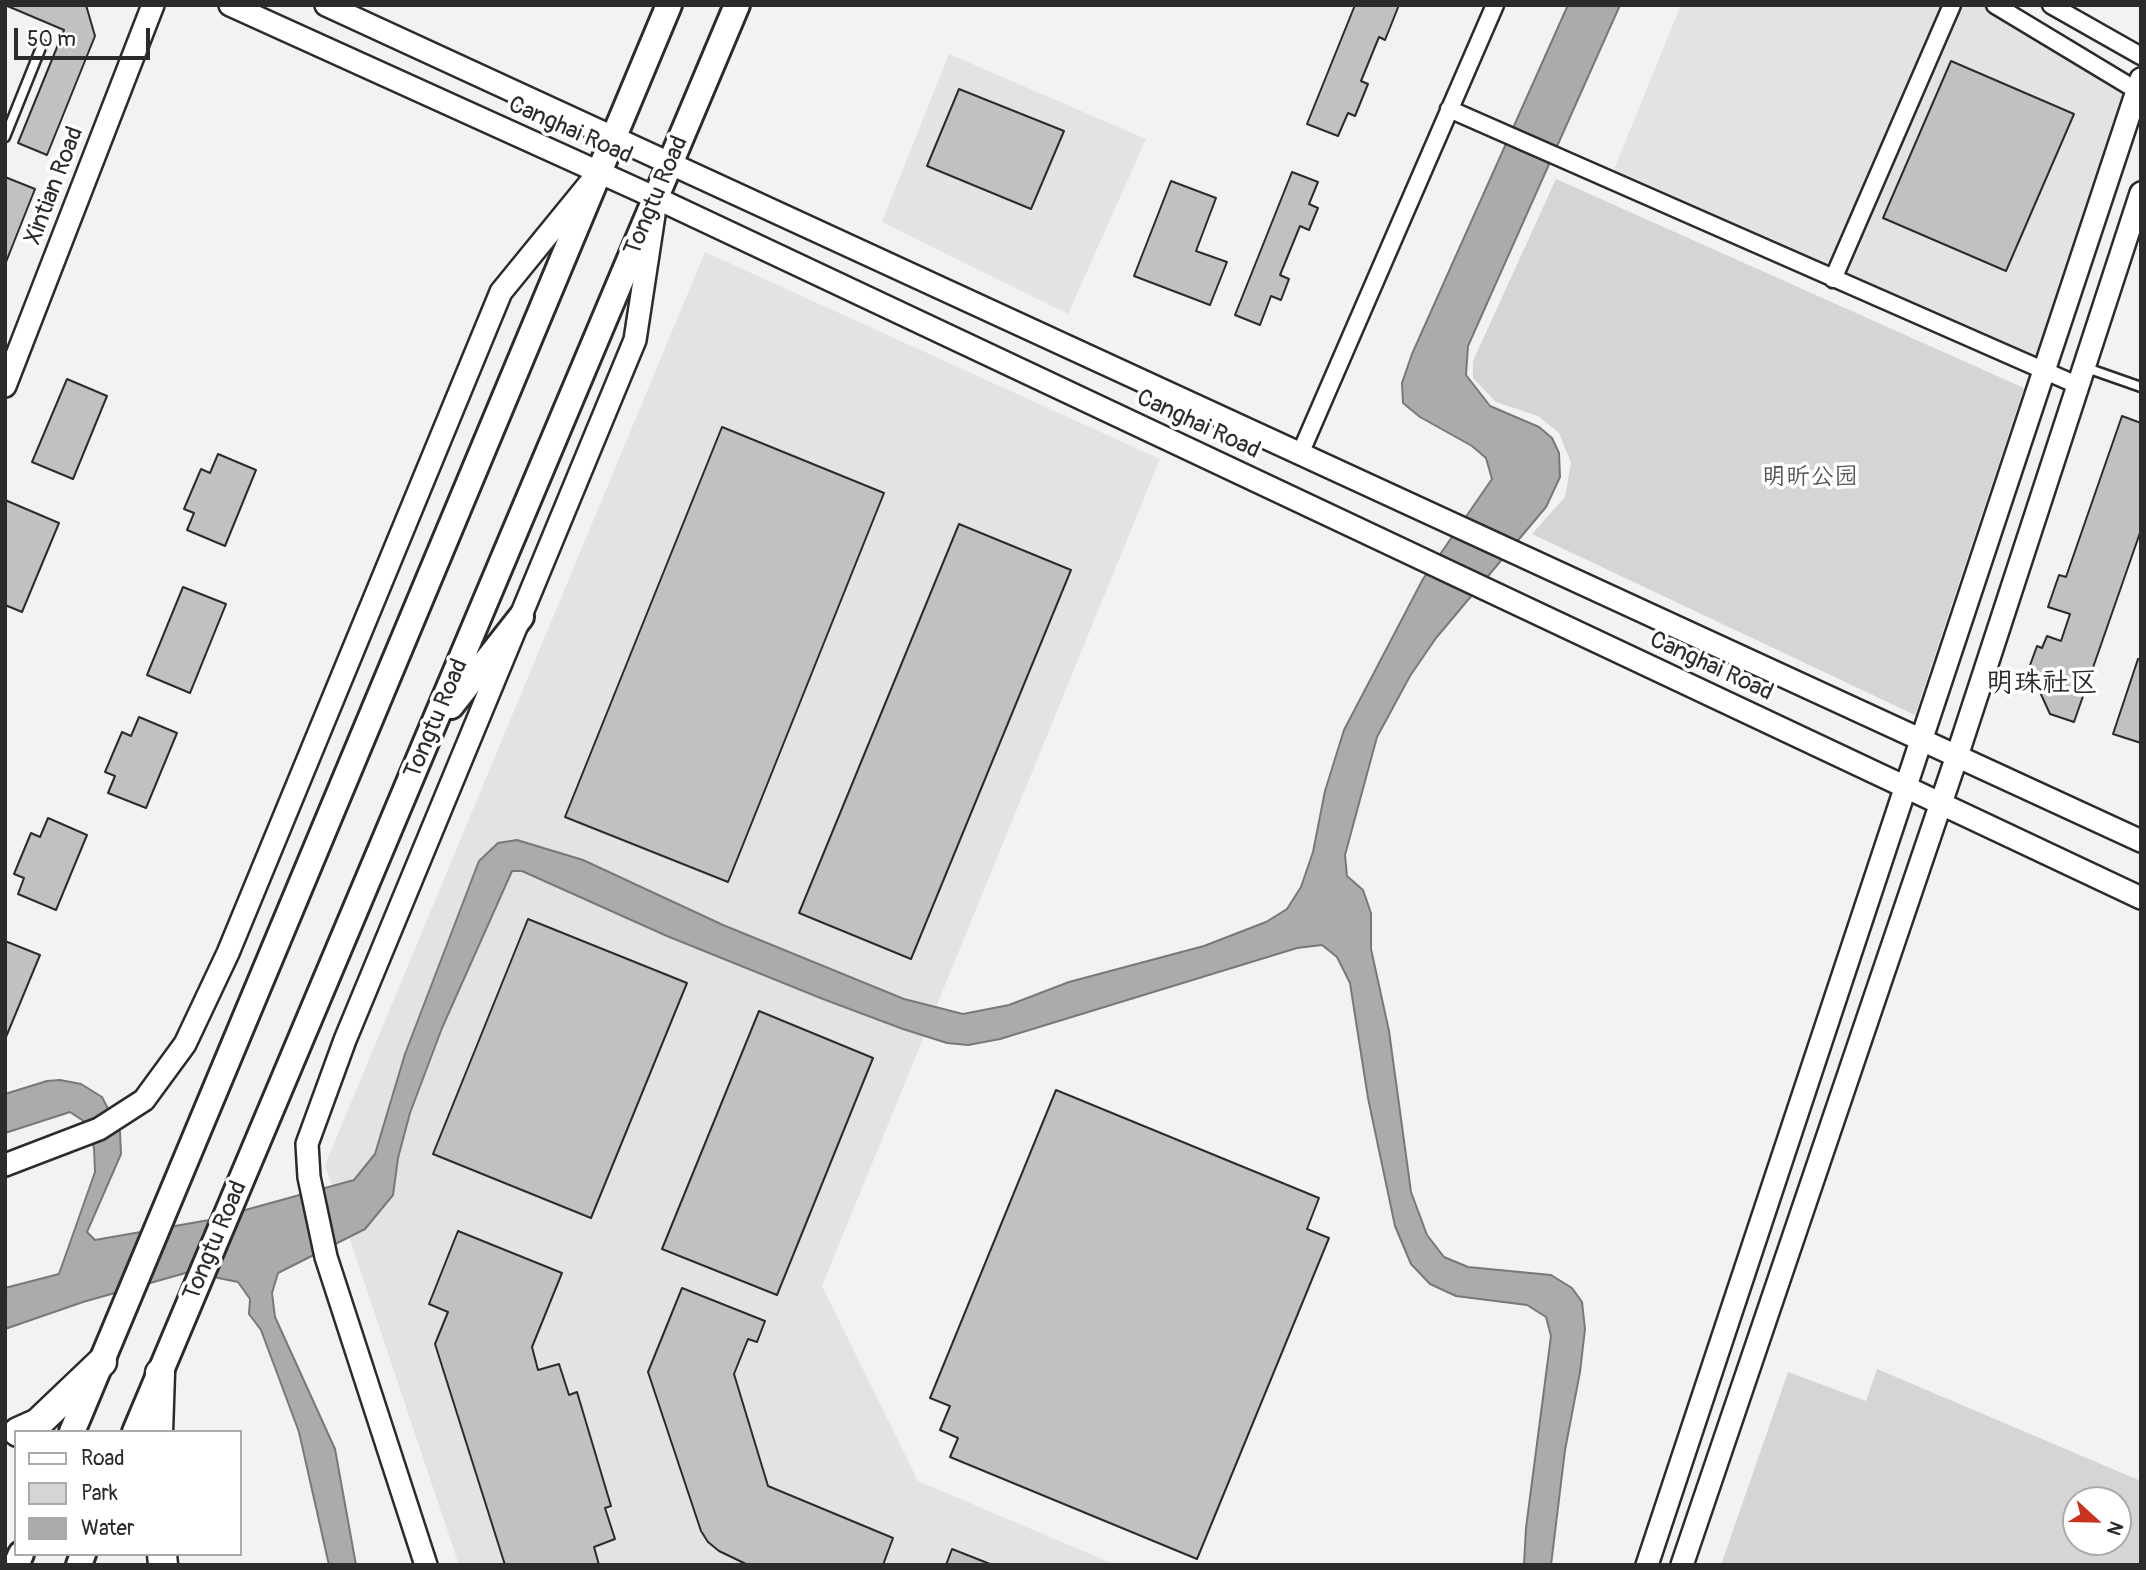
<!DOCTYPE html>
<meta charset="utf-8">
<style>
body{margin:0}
#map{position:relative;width:2146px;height:1570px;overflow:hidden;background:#f2f2f2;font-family:Pangolin,sans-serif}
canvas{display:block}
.frame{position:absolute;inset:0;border:7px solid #2b2b2b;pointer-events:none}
.legend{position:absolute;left:14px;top:1430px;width:228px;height:126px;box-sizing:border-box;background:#fff;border:2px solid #aaa;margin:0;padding:9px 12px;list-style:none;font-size:21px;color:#2b2b2b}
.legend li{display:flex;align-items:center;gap:14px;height:35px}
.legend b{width:35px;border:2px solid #aaa}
.north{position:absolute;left:2062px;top:1486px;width:70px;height:70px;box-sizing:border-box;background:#fff;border:2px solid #aaa;border-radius:50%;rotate:112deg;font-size:19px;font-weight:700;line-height:28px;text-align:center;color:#2b2b2b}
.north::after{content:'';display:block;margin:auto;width:24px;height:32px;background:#c8321e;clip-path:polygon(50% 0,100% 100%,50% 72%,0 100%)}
.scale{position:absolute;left:14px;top:28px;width:136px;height:32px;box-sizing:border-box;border:4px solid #2b2b2b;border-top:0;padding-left:9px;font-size:21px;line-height:24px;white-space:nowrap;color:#2b2b2b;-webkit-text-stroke:5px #fff;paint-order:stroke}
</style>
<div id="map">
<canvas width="2146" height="1570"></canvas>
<div class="frame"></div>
<ul class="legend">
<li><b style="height:9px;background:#fff"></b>Road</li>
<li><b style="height:19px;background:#d5d5d5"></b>Park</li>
<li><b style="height:19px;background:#ababab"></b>Water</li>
</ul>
<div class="north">N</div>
<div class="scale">50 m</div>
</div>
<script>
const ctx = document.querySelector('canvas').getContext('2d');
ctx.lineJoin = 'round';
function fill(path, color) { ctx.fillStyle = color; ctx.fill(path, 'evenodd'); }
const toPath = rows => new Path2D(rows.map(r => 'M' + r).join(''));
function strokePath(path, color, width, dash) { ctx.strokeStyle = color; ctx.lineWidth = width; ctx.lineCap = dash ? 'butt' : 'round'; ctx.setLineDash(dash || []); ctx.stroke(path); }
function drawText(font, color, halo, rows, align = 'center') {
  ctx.font = font + ' Pangolin,"LXGW WenKai TC",sans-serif'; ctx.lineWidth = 7; ctx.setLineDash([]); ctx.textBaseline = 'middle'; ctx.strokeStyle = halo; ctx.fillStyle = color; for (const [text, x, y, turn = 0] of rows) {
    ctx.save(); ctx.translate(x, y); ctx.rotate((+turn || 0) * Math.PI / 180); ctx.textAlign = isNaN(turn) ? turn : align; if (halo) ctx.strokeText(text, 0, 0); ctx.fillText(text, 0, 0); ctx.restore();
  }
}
fill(toPath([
 [1681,5,1949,5,1830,274,1612,174],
 [1958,5,1983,5,2127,93,2041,365,1842,277],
 [949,54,1146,139,1068,314,882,222],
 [705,252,1160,459,822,1286,918,1481,1116,1565,459,1565,325,1165]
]), '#e3e3e3');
fill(toPath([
 [1556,179,2024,388,1915,715,1532,534,1565,497,1571,463,1559,433,1538,416,1496,402,1473,378,1473,361],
 [1877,1369,2141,1481,2141,1565,1721,1565,1788,1372,1866,1401],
 [2076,1500,2118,1500,2118,1542,2076,1542]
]), '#d5d5d5');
const water = toPath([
 [1568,5,1620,5,1468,346,1466,375,1490,406,1539,427,1552,438,1559,453,1560,477,1546,507,1436,638,1410,676,1377,737,1345,855,1347,876,1363,890,1371,913,1371,949,1389,1031,1411,1192,1427,1235,1444,1257,1468,1267,1551,1275,1572,1288,1582,1302,1585,1329,1580,1372,1565,1450,1551,1565,1524,1565,1526,1528,1551,1336,1546,1317,1527,1305,1456,1296,1430,1284,1411,1264,1395,1226,1368,1098,1350,983,1337,957,1322,945,1297,948,1000,1039,968,1045,947,1043,903,1029,823,999,667,936,522,871,512,871,442,1028,410,1113,398,1158,393,1195,365,1229,278,1273,272,1293,275,1317,335,1449,356,1565,329,1565,299,1432,261,1330,249,1314,250,1299,238,1282,189,1272,83,1302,5,1329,5,1288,59,1274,95,1172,94,1148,85,1122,70,1112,5,1133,5,1094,47,1081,60,1080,81,1084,102,1097,120,1132,121,1154,87,1232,95,1240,209,1220,354,1180,375,1154,405,1054,479,861,498,843,517,840,583,860,723,925,904,999,963,1014,1009,1005,1069,982,1204,946,1266,922,1287,909,1301,887,1313,852,1325,791,1344,730,1423,579,1492,479,1486,458,1472,446,1420,417,1403,403,1402,383,1412,354,1568,5]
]);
fill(water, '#ababab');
strokePath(water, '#787878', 2);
const building = toPath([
 [5,5,86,5,95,36,47,155,18,143,64,30,5,5],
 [1355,5,1399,5,1385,40,1379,37,1361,81,1368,84,1355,116,1348,113,1338,136,1307,124,1355,5],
 [1951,61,2074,114,2006,271,1883,218,1951,61],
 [959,89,1064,131,1031,209,927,166,959,89],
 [1292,172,1318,182,1309,204,1318,208,1309,230,1300,226,1280,275,1289,279,1281,300,1271,296,1260,325,1235,315,1292,172],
 [5,177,35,189,6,262,5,261,5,177],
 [1171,181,1216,198,1196,251,1227,262,1210,305,1134,276,1171,181],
 [67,379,107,396,73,479,32,462,67,379],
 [2122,416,2141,423,2141,530,2074,722,2050,714,2029,668,2037,646,2042,648,2047,636,2061,641,2070,614,2048,607,2059,575,2066,577,2122,416],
 [722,427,884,493,728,882,565,817,722,427],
 [218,454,256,470,225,546,187,530,194,513,184,509,201,469,210,473,218,454],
 [5,500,59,523,22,612,5,605,5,500],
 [959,524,1071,570,911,959,799,913,959,524],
 [183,587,226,604,190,693,147,675,183,587],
 [2138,659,2141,659,2141,743,2113,734,2138,659],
 [139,717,177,733,146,808,108,793,115,776,105,772,122,732,131,736,139,717],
 [48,818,87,835,56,910,18,894,24,878,14,874,31,833,40,837,48,818],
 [528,919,687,983,591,1218,433,1154,528,919],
 [5,941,40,955,6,1037,5,1037,5,941],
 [759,1011,873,1058,777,1295,662,1249,759,1011],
 [1056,1090,1319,1198,1307,1229,1329,1238,1197,1559,950,1457,958,1438,940,1430,950,1406,930,1398,1056,1090],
 [458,1231,562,1273,532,1347,538,1370,559,1364,569,1395,577,1392,611,1506,605,1508,615,1539,594,1547,599,1565,505,1565,435,1344,448,1312,429,1304,458,1231],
 [682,1288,765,1321,757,1342,748,1339,734,1374,768,1486,893,1538,883,1565,748,1565,719,1551,708,1542,701,1531,648,1372,682,1288],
 [952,1549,990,1564,990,1565,946,1565,952,1549]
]);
fill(building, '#c1c1c1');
strokePath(building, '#2b2b2b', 2);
const lane = toPath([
 [5,137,42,45],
 [2084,367,2141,387]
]);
const street = toPath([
 [1995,5,2141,93],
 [2051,5,2141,56],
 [1449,109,2077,385],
 [1833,279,1952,5],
 [1300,454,1495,5]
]);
const secondary = toPath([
 [230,5,656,198,2141,898],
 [326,5,2141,841],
 [5,386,153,5],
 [5,1165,99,1129,144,1100,185,1044,228,953,501,292,590,183],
 [426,1565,326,1257,309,1177,307,1144,345,1040,635,340,654,215],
 [1647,1565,2141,79],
 [1682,1565,1957,756,2141,193]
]);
const primary = toPath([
 [451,706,521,617],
 [72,1432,669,5],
 [135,1432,737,5],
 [16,1565,21,1554],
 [79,1565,83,1554]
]);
const highway = toPath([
 [18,1432,38,1423,102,1362],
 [158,1432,160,1373],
 [162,1554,163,1565]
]);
strokePath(lane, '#2b2b2b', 13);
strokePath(street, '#2b2b2b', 21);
strokePath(secondary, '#2b2b2b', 26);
strokePath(primary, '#2b2b2b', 30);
strokePath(highway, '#2b2b2b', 33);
strokePath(lane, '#fff', 8);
strokePath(street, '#fff', 16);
strokePath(secondary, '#fff', 21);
strokePath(primary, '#fff', 24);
strokePath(highway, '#fff', 28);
drawText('24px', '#2b2b2b', '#fff', [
 ["Canghai Road",570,131,24],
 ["Xintian Road",55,186,-69],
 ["Tongtu Road",657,196,-67],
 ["Canghai Road",1198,425,25],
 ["Canghai Road",1711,667,25],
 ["Tongtu Road",437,719,-67],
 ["Tongtu Road",216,1241,-67]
]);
drawText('24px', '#565656', '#fff', [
 ["明昕公园",1810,478]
]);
drawText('28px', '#2b2b2b', '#fff', [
 ["明珠社区",2042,684]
]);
</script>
